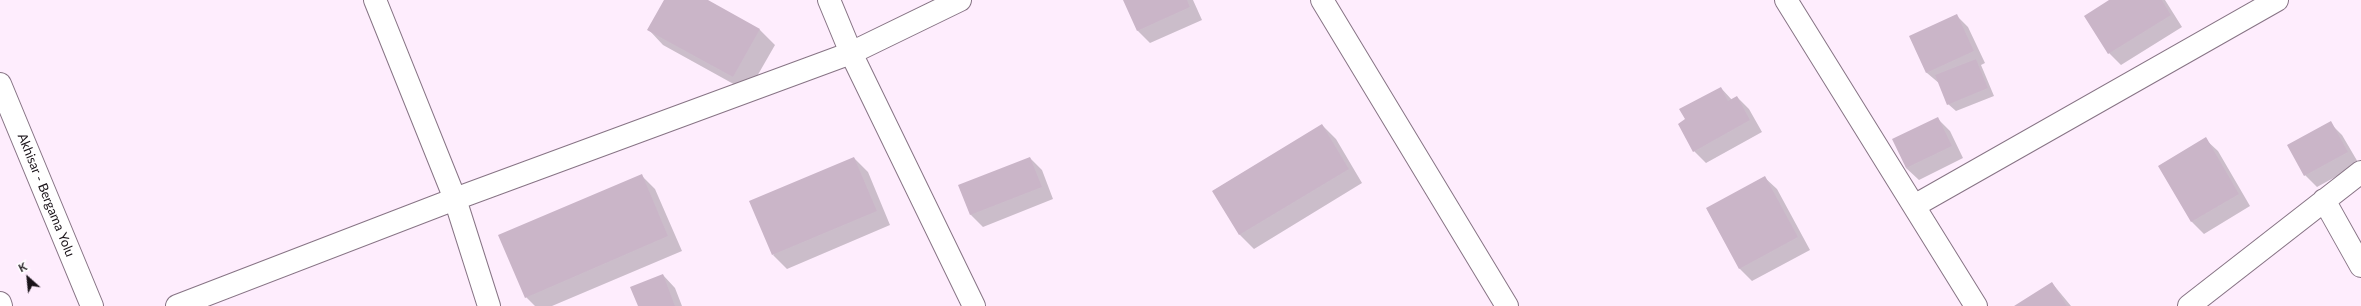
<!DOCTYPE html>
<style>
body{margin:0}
#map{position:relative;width:2361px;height:306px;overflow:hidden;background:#feedfd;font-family:Lato,sans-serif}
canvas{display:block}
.north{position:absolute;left:8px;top:258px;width:40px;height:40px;-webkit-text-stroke:3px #fff;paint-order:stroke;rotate:333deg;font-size:11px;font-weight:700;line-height:16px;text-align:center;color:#1a1319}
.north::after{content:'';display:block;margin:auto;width:14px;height:18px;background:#1a1319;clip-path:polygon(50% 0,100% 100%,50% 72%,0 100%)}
</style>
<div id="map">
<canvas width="2361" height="306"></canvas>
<div class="north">K</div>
</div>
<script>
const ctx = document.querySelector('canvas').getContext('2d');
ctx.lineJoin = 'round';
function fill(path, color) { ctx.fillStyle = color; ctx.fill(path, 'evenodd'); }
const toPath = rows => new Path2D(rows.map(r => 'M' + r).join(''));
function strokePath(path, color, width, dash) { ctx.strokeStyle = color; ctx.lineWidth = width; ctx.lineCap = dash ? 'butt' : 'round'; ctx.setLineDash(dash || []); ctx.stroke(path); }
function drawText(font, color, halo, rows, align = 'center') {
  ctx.font = font + ' Lato,sans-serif'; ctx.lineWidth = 4; ctx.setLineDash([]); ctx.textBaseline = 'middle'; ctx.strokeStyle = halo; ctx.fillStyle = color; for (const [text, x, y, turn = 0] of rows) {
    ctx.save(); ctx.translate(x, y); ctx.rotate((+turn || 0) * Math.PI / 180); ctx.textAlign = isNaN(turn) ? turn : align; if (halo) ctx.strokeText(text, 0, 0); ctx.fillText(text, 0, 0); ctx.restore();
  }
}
fill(toPath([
 [665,0,706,0,760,30,775,45,748,92,663,45,649,30],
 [1124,0,1193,0,1202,20,1150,43,1138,31],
 [2111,0,2165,0,2182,27,2121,65,2109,53],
 [1956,15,1968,27,1985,63,1981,65,1994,96,1956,111,1948,104,1940,84,1927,73,1910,37],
 [1721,88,1732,100,1737,97,1749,109,1762,132,1706,163,1694,151,1687,120],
 [1938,119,1950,131,1963,158,1919,180,1906,168],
 [2330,123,2342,135,2359,164,2317,187,2305,175],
 [1322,125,1336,139,1362,183,1254,249,1240,235,1213,191],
 [2205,139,2218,151,2250,206,2204,234,2192,222,2159,166],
 [854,158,868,172,890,225,787,269,773,255],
 [1030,158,1042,170,1053,199,983,227,971,215,959,186],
 [641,175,655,189,682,251,552,306,535,306,526,297],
 [1764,177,1777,189,1810,250,1752,281,1740,269,1707,209],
 [663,275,675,288,682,306,639,306],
 [2052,283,2071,306,2016,306]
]), '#0003');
fill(toPath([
 [664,0,708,0,760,29,733,77,647,30],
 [1123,0,1187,0,1190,7,1137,31],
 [2109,0,2162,0,2171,15,2108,54,2084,16],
 [1957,14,1974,51,1926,73,1909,36],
 [1976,59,1988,88,1947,105,1935,75],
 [1721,87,1728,101,1737,96,1750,120,1693,152,1678,124,1685,119,1679,109],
 [1938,117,1952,146,1906,168,1892,139],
 [2331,121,2348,152,2304,176,2287,145],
 [1322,124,1349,169,1239,235,1212,191],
 [2206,137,2239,194,2191,222,2158,166],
 [854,157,877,211,772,255,749,201],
 [1030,157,1042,187,970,215,958,185],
 [642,174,668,236,525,298,498,235],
 [1765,176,1798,237,1739,269,1706,208],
 [663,274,675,306,638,306,630,287],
 [2052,282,2067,306,2014,306]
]), '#cab5c8');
const minor = toPath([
 [375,0,455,199,489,306],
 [829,0,851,53,974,306],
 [1322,0,1507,306],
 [1786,0,1976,306],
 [2324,200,2361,266],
 [1914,206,2277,0],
 [177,306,455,199,851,53,960,0],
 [2189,306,2361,172]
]);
const primary = toPath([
 [0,84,92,306],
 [0,303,1,306]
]);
strokePath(minor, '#877485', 24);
strokePath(primary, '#877485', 24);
strokePath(minor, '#fff', 22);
strokePath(primary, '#fff', 22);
drawText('13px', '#1a1319', '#fff', [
 ["Akhisar - Bergama Yolu",46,195,68]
]);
</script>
